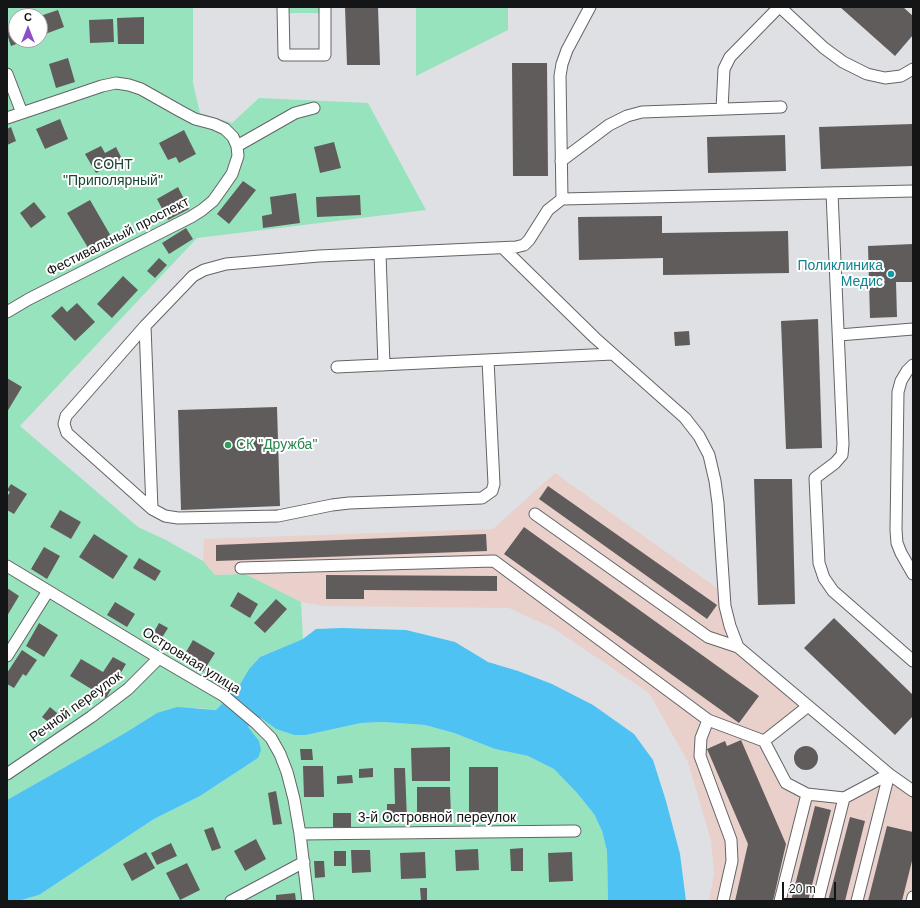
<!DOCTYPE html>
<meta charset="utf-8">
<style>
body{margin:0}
#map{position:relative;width:920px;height:908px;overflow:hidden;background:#dee0e4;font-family:Helvetica,sans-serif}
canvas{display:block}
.frame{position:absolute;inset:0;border:8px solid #141516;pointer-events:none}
.north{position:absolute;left:8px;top:8px;width:40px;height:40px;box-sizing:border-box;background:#fff;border:1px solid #a1a1a2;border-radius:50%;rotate:0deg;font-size:11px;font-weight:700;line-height:16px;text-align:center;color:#141516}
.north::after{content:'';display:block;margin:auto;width:14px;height:18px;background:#8b50c6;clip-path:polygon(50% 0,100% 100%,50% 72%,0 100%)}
.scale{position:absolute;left:782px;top:882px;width:54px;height:18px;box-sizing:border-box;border:2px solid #141516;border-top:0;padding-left:5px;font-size:12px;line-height:14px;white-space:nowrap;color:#141516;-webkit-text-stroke:3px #fff;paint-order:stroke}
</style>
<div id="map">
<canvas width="920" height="908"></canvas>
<div class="frame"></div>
<div class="north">С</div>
<div class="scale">20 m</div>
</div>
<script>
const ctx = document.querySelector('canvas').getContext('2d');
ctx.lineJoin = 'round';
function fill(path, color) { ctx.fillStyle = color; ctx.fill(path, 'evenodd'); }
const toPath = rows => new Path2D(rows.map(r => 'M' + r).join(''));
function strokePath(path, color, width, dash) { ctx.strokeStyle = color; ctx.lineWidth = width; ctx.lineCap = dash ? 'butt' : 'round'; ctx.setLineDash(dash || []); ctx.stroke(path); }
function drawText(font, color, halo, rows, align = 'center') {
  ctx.font = font + ' Helvetica,sans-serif'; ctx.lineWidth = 4; ctx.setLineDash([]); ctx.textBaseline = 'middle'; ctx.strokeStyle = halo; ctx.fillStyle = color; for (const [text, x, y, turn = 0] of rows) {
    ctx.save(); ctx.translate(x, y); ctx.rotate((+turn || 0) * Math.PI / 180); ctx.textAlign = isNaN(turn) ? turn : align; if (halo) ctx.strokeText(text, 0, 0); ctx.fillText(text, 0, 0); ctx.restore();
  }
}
fill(toPath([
 [555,473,724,593,738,647,807,707,764,741,786,783,807,794,844,798,889,774,913,791,913,901,709,901,714,873,711,841,688,762,649,693,553,628,509,608,325,606,301,602,245,574,215,575,203,561,204,539,493,529]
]), '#ead0cb');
fill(toPath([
 [7,7,193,7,193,83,200,113,232,123,259,98,368,103,426,210,197,238,20,426,138,527,166,540,203,561,215,575,245,574,301,602,303,639,260,657,249,669,239,686,216,710,199,708,157,713,125,733,7,800],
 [16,16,40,16,40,40,16,40],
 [289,7,320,7,320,13,289,13],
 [416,7,508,7,508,30,416,76],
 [261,718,276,729,294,735,306,735,361,723,383,722,425,725,454,733,495,749,528,756,554,769,577,793,594,814,602,831,607,851,608,901,18,901,39,895,154,819,200,796,258,758,248,727]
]), '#97e3bd');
fill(toPath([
 [342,628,406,630,455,642,488,662,518,671,552,684,593,705,634,734,653,760,666,801,680,854,686,901,608,901,607,851,602,831,594,814,577,793,554,769,528,756,495,749,454,733,425,725,383,722,361,723,306,735,294,735,276,729,261,718,248,727,259,741,261,750,258,758,200,796,154,819,39,895,18,901,7,901,7,800,125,733,157,713,177,707,216,710,239,686,249,669,260,657,303,639,316,629]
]), '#4ec2f3');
fill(toPath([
 [345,7,378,7,380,65,347,65],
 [840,7,903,7,913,16,913,35,895,56],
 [58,10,64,27,40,36,40,16],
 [144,17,144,44,118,44,117,18],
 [113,19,114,42,90,43,89,20],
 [16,24,16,40,27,40,11,46,7,34,7,28],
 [68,58,75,82,56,88,49,64],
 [512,63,547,63,548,176,513,176],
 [60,119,68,139,45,149,36,129],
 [913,124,913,166,821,169,819,127],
 [11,127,16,141,7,145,7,129],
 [184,130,196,154,179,163,176,157,168,160,159,143],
 [785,135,786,171,708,173,707,137],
 [334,142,341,168,320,173,314,147],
 [101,146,105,153,116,147,122,159,96,173,85,154],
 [243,181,256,190,229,224,217,214],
 [178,187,189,209,168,220,157,199],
 [296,193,300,223,263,228,262,216,272,214,270,197],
 [360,195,361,215,317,217,316,197],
 [90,200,112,238,90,251,67,213],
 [34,202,46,217,31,228,20,213],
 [662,216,662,233,788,231,789,273,663,275,663,258,579,260,578,217],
 [186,228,193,239,169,254,162,243],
 [913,244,913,282,896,282,897,317,870,318,868,246],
 [159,258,167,265,155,278,147,271],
 [123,276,138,290,112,318,97,304],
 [77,303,95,322,75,341,51,316,62,306,67,312],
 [818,319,822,448,786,449,781,321],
 [689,331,690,345,675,346,674,332],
 [7,378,22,387,7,412],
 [277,407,280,506,181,510,178,410],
 [754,479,792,479,795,604,758,605],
 [11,484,27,494,14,514,7,510,7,497,10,492,7,490],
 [548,486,717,605,707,619,539,499],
 [60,510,81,522,71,539,50,527],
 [524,527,759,696,739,723,504,554],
 [94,534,128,556,113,579,79,557],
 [486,534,487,551,216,561,216,545],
 [44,547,60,556,47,579,31,569],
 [139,558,161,571,155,581,133,568],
 [326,575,497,576,497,591,364,590,364,599,326,599],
 [7,588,19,596,7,616],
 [238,592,258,604,250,618,230,606],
 [276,599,287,609,265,633,254,623],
 [115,602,135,614,127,627,107,615],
 [834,618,913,695,913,716,895,735,804,648],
 [39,623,58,635,44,657,26,646],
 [159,623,168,628,158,644,150,639],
 [193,640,215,653,203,672,182,659],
 [22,650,37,660,26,676,23,674,14,688,7,684,7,673],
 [113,657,126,664,106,698,70,676,81,659,103,672],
 [50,707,64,719,56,728,42,717],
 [741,740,786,844,773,901,735,901,748,844,707,749,725,741,727,746],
 '794 758a12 12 0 1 1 24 0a12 12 0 1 1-24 0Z',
 [450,747,450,781,412,781,411,748],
 [300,749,312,749,313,760,301,760],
 [303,766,323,766,324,797,304,797],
 [469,767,498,767,498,817,469,817],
 [373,768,373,777,359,778,359,769],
 [394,768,405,768,407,820,387,821,387,804,395,804],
 [352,775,353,783,337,784,337,776],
 [417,787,450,787,451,820,417,820],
 [276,791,282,824,273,825,268,793],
 [815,806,831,810,808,901,791,901],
 [333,813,351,813,351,827,333,827],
 [850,817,865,821,845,901,828,901],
 [887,826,913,832,913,857,902,901,868,901],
 [213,827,221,848,212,851,204,830],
 [256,839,266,859,245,871,234,851],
 [171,843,177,856,157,865,151,853],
 [523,848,523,871,511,871,510,849],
 [478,849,479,870,456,871,455,850],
 [351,850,370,850,371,872,352,873],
 [334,851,346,851,346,866,334,866],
 [146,852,155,868,132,881,123,864],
 [425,852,426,878,401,879,400,853],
 [572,852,573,881,549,882,548,853],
 [314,861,324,861,325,877,315,878],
 [187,863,200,890,180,900,166,873],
 [420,888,427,888,427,901,421,901],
 [295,893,296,901,276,901,276,895]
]), '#615c5c');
const service = toPath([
 [283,7,284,55,325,55,325,7],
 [780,7,824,48,843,62,867,74,885,78,901,76,913,69],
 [7,74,22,113,102,86,116,83,129,85,141,89,180,111,195,119,214,124,225,129,233,137,237,146,238,156,232,174,223,187,213,201,202,210,191,217,29,299,7,312],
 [722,109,724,69,730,57,779,7],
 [7,118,22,113],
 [237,146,295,113,314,108],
 [561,161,609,125,627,116,642,112,781,107],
 [832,193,843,444,842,455,835,463,815,478,819,563,824,578,833,591,913,661],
 [562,199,560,76,562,64,567,50,590,7],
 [504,249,595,338,685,418,699,436,709,455,715,481,718,503,725,606,730,626,738,647,889,774,913,791],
 [380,254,384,365],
 [145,326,152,509],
 [839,335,913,329],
 [488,360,494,484,492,491,482,498,349,503,332,505,278,516,178,518,165,516,152,509,67,433,64,424,66,416,145,326,193,276,204,270,226,264,319,256,516,247,524,245,529,240,548,210,562,199,913,191],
 [913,365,907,371,901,381,898,392,896,530,897,543,901,553,913,574],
 [337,367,613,354],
 [535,514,708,637,738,647],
 [7,566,159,658,224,696,256,723,271,738,280,754,287,772,294,799,300,834,308,901],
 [241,568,494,561,708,720,764,741,786,783,807,794,844,798,889,774],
 [7,656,48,591],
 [708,720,701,738,700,756,731,840,732,861,723,901],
 [764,741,807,707],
 [7,774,91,717,128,689,159,658],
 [300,834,575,831],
 [231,901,304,862],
 [780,901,807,794],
 [818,901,844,798],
 [857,901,889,774],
 [912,901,913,897]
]);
strokePath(service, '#626467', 13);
strokePath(service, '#fff', 11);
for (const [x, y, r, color] of [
 [891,274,4,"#0f9aa8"],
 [228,445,4,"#2e9e5b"]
]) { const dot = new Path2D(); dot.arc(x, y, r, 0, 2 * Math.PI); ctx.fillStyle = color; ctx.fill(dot); strokePath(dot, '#fff', 1.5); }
drawText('14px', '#194733', '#fff', [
 ["СОНТ",113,165],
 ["\"Приполярный\"",113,181]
]);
drawText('14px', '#141516', '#fff', [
 ["Фестивальный проспект",118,237,-27],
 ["Островная улица",191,661,32],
 ["Речной переулок",76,707,-36],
 ["3-й Островной переулок",437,818]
]);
drawText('14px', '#0d838f', '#fff', [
 ["Поликлиника",883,266],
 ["Медис",883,282]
], 'right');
drawText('14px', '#27864d', '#fff', [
 ["СК \"Дружба\"",236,445]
], 'left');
</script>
